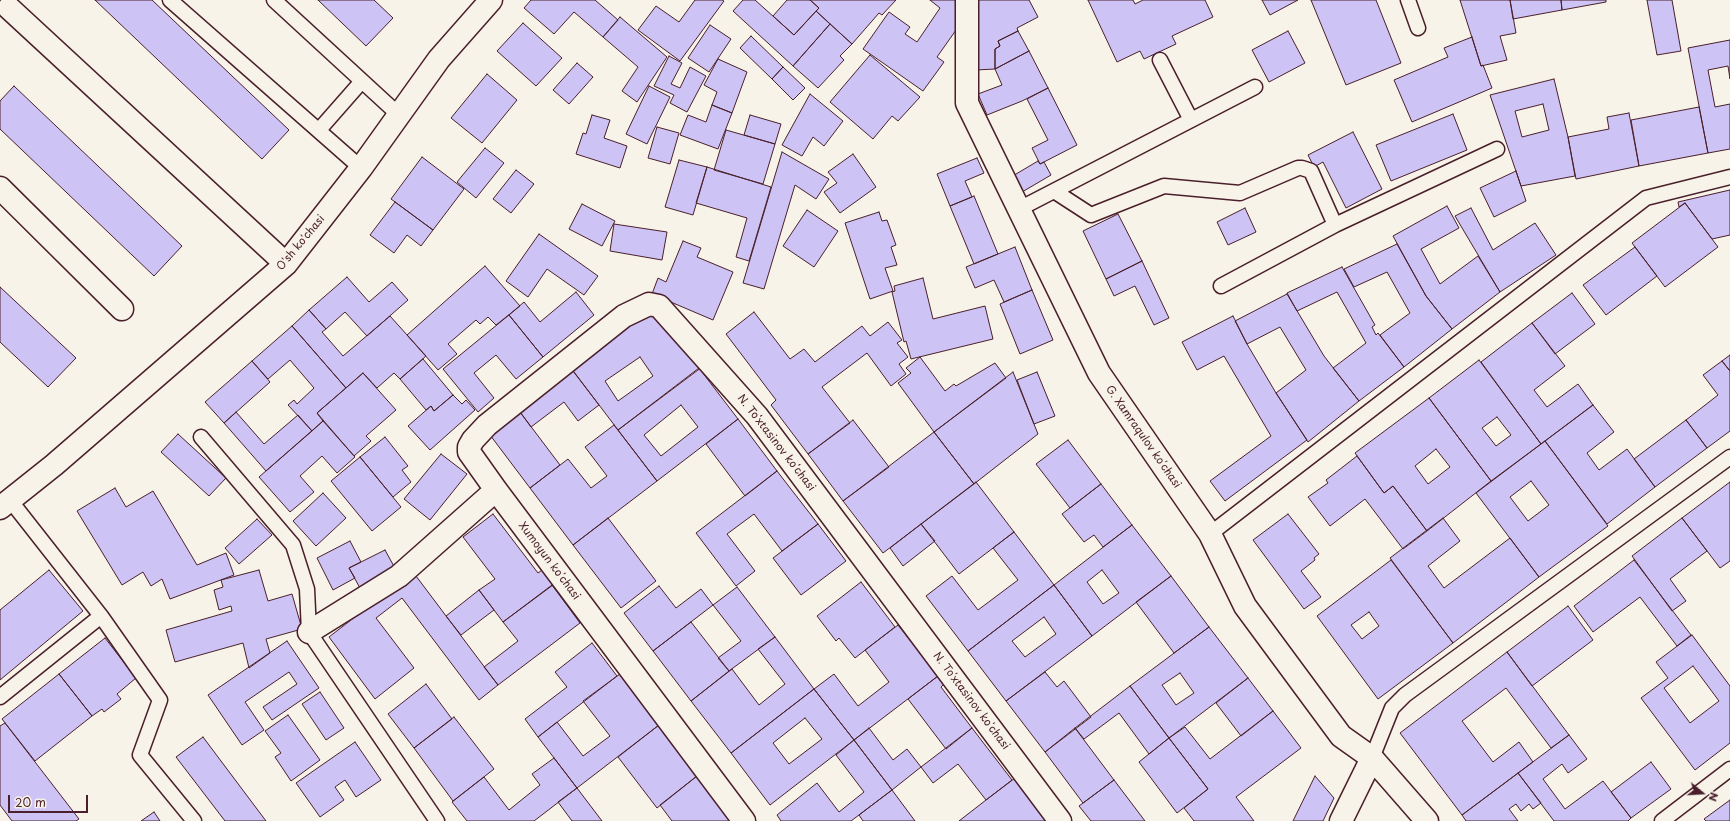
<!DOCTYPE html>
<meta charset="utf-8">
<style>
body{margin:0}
#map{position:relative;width:1730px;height:821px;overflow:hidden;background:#f7f3e8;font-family:"Playpen Sans",sans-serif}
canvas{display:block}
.north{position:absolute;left:1682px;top:773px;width:40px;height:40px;-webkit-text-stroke:3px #f7f3e8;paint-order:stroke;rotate:108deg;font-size:11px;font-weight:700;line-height:16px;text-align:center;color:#4a1f2b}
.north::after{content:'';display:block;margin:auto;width:14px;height:18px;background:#4a1f2b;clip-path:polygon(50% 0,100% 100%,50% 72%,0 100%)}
.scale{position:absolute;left:8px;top:795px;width:80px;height:18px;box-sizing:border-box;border:2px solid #4a1f2b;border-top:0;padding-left:5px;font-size:12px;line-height:14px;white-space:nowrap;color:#4a1f2b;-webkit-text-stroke:3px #f7f3e8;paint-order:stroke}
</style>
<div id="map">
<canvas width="1730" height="821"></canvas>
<div class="north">N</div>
<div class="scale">20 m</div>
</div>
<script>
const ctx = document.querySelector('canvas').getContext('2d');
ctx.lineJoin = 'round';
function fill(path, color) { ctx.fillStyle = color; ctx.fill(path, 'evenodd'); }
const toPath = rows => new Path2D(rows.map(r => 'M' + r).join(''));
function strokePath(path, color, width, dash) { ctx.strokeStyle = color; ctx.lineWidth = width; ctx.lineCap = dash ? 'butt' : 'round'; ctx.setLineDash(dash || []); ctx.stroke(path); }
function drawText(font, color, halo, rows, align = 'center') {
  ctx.font = font + ' "Playpen Sans",sans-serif'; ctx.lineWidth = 4; ctx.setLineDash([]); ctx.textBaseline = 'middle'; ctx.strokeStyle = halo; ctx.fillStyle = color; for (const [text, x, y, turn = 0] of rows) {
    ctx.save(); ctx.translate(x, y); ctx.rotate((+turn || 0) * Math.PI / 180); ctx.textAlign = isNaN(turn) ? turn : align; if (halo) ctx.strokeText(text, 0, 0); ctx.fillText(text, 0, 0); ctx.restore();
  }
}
const building = toPath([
 [95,0,152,0,289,130,262,159,95,0],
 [318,0,374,0,393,18,366,46,318,0],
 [531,0,595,0,618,20,603,37,574,12,554,34,524,8,531,0],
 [695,0,722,0,724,1,680,61,638,30,656,6,679,22,695,0],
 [743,0,755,0,794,35,816,11,830,24,793,66,733,11,743,0],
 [787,0,810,0,819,8,794,35,773,16,787,0],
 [810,0,896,0,882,15,879,13,852,44,816,11,819,8,810,0],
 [930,0,959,0,961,23,937,57,944,62,923,91,863,49,889,12,910,27,905,34,917,42,940,8,930,0],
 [973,0,1029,0,1038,17,1017,28,1018,31,998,41,1000,46,995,49,995,69,976,70,973,0],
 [1088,0,1133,0,1135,4,1143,0,1205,0,1213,17,1172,36,1176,44,1144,59,1140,51,1117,62,1088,0],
 [1262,0,1298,0,1270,15,1262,0],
 [1311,0,1376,0,1401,63,1346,85,1311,0],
 [1460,0,1510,0,1516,33,1500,36,1507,60,1481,66,1460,0],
 [1510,0,1561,0,1562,10,1513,19,1510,0],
 [1561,0,1606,0,1606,2,1562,10,1561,0],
 [1647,0,1672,0,1681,51,1657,55,1647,0],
 [620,17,667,57,637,102,622,91,638,67,603,37,620,17],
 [523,23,562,58,536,86,497,51,523,23],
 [830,24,852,44,840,56,844,60,818,88,793,66,830,24],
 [710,25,731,39,709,72,688,58,710,25],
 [1018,31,1029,51,995,69,995,49,1000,46,998,41,1018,31],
 [1288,31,1305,63,1269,82,1252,50,1288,31],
 [751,36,783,67,772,79,740,48,751,36],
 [1472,37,1481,66,1483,65,1492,88,1412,122,1394,80,1448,57,1444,48,1472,37],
 [1730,40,1730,79,1728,66,1708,70,1715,107,1730,104,1730,149,1708,153,1688,48,1730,40],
 [1029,51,1048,88,1022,101,987,115,978,94,1002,85,995,69,1029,51],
 [870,55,920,97,898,121,892,116,873,139,830,102,870,55],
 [669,56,682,63,671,84,680,88,690,67,706,76,687,112,670,103,674,95,654,86,669,56],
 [718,59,747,72,732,113,712,105,717,92,704,85,718,59],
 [577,63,593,77,569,104,553,90,577,63],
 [783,67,805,88,793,100,772,79,783,67],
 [487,74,517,100,482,143,451,118,487,74],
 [1554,79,1568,137,1575,176,1521,186,1490,95,1554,79],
 [1543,104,1549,130,1522,137,1515,111,1543,104],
 [14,86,182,246,154,276,0,129,0,101,14,86],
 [649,86,670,97,647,144,626,134,649,86],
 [1048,88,1077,145,1040,164,1032,148,1048,140,1027,99,1048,88],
 [810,94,843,121,824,146,813,137,802,156,782,145,810,94],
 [712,105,732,113,718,149,680,135,688,115,706,122,712,105],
 [1699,107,1708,153,1639,166,1631,120,1699,107],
 [1629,113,1639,166,1576,179,1568,137,1609,129,1607,117,1629,113],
 [1453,114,1467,150,1391,181,1376,145,1453,114],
 [592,115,610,120,604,138,627,146,620,168,576,154,583,133,586,134,592,115],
 [750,115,781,124,775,144,744,135,750,115],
 [657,127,679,133,670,164,648,158,657,127],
 [726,130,775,144,763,184,714,170,726,130],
 [1353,132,1382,189,1346,208,1323,162,1314,167,1308,155,1353,132],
 [485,148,504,163,476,198,457,182,485,148],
 [782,152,829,179,816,199,795,185,764,289,743,283,782,152],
 [853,154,876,187,840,213,824,192,837,183,828,172,853,154],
 [422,157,464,189,433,230,391,199,422,157],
 [977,158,984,173,965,181,972,197,950,206,937,174,977,158],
 [679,160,707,167,693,215,665,207,679,160],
 [1038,161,1040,164,1044,162,1051,175,1017,195,1011,177,1038,161],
 [707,167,771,187,749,261,736,257,747,218,696,203,707,167],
 [516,170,534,184,511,213,493,199,516,170],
 [1516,171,1526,201,1494,217,1480,188,1516,171],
 [1730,190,1730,235,1712,239,1685,203,1679,207,1678,202,1730,190],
 [974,196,998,254,974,264,950,206,974,196],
 [395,202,433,230,421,246,407,235,394,253,370,235,395,202],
 [1685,203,1718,247,1665,287,1632,243,1685,203],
 [582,204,615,221,602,246,569,229,582,204],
 [1447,206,1459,228,1421,249,1440,284,1478,256,1500,292,1452,329,1426,296,1393,236,1447,206],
 [1245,208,1256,232,1228,245,1217,222,1245,208],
 [1471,208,1493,250,1535,223,1556,255,1500,292,1455,216,1471,208],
 [807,210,838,231,814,267,783,246,807,210],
 [879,212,882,221,887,220,896,245,891,247,897,265,885,268,893,291,870,299,845,223,879,212],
 [1118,214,1142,261,1106,279,1083,231,1118,214],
 [614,224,667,232,662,260,610,251,614,224],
 [539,234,598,276,584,295,547,269,528,297,506,281,539,234],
 [683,241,701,248,697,257,733,272,713,320,652,294,658,278,666,282,683,241],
 [1397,244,1426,296,1452,329,1404,367,1380,335,1410,313,1387,272,1354,287,1344,269,1397,244],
 [1015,247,1032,290,1004,302,994,280,975,288,966,267,1015,247],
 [1635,247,1657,276,1606,315,1583,285,1635,247],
 [1142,261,1169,318,1154,325,1135,286,1114,296,1106,279,1142,261],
 [485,266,520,306,496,325,488,317,480,324,476,320,448,344,457,354,438,370,407,335,485,266],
 [1342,267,1375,325,1372,327,1376,335,1378,333,1404,367,1359,401,1333,368,1366,343,1337,292,1297,311,1287,293,1342,267],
 [347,277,369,302,392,282,408,300,367,336,345,312,326,329,309,310,347,277],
 [923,278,933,319,985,306,993,339,911,359,906,341,904,342,892,292,895,291,894,286,923,278],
 [0,287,76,358,48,387,0,342,0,287],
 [1032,290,1053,340,1020,354,1000,304,1032,290],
 [576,292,594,315,543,357,509,315,524,302,540,322,576,292],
 [1572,293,1595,324,1555,354,1532,323,1572,293],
 [1287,294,1324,356,1359,401,1308,442,1276,393,1306,370,1280,327,1247,344,1235,321,1287,294],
 [654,305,702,367,618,430,571,368,654,305],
 [640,357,653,376,618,401,605,381,640,357],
 [309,310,326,329,322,332,343,356,390,316,426,356,400,379,394,373,377,388,363,373,346,388,292,326,309,310],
 [754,312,790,359,804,349,815,362,862,326,870,336,888,322,902,340,897,343,908,357,899,364,906,374,891,386,867,353,822,387,850,423,808,454,771,405,776,400,726,334,754,312],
 [509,315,543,357,516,379,496,355,474,373,494,398,478,412,443,369,509,315],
 [1233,316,1247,344,1276,393,1307,440,1225,501,1210,481,1271,436,1224,356,1197,370,1182,342,1233,316],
 [1532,323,1565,366,1534,390,1547,407,1578,384,1593,405,1541,444,1481,362,1532,323],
 [292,326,346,388,317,413,323,421,312,431,288,405,294,400,297,404,314,388,290,360,268,379,252,361,292,326],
 [1730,355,1730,371,1722,361,1730,355],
 [920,357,945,391,954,384,956,386,995,363,1006,378,934,432,898,383,911,373,906,368,920,357],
 [423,359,453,395,434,411,431,406,426,410,400,379,423,359],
 [1479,360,1541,444,1491,481,1429,398,1479,360],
 [1497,417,1511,435,1496,446,1482,428,1497,417],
 [252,361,270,382,224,423,205,402,252,361],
 [1722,361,1730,371,1730,431,1707,448,1686,420,1718,395,1703,375,1722,361],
 [699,368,738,419,657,481,618,430,699,368],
 [681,405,698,427,661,456,644,435,681,405],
 [573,371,599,405,578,421,564,402,531,427,520,412,573,371],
 [1013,372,1038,434,974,484,934,432,1013,372],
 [1037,372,1055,416,1034,424,1017,380,1037,372],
 [363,373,396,410,366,436,371,441,354,456,317,413,363,373],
 [453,395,462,404,466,400,475,410,430,450,408,426,431,406,434,411,453,395],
 [1429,398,1491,481,1427,531,1393,486,1384,493,1355,453,1429,398],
 [1436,449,1450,467,1428,484,1415,466,1436,449],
 [1593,405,1614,432,1587,453,1599,470,1627,449,1655,487,1607,524,1545,441,1593,405],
 [236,412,264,444,298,415,312,431,266,471,224,423,236,412],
 [520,412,560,465,530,488,490,435,520,412],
 [738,419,777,471,745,496,706,444,738,419],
 [853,420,889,467,843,501,808,454,853,420],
 [1686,420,1707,448,1655,487,1634,459,1686,420],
 [323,421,355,457,337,473,322,456,300,476,314,492,290,512,259,477,323,421],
 [614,425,657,481,573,545,530,488,568,459,591,488,607,476,585,447,614,425],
 [934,432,974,484,883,553,843,501,934,432],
 [178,434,226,478,209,496,161,452,178,434],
 [385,437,408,466,402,470,411,482,393,497,360,457,385,437],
 [1068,440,1101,484,1070,508,1036,464,1068,440],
 [1545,441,1608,526,1539,577,1476,493,1545,441],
 [1531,481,1549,505,1528,521,1510,497,1531,481],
 [441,454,467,474,430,520,404,499,441,454],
 [1357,456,1384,493,1393,486,1427,531,1403,549,1365,499,1330,526,1308,497,1328,483,1326,480,1357,456],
 [360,457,401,507,372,531,331,481,360,457],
 [777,471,818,524,782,551,754,514,727,534,755,571,736,586,696,533,777,471],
 [976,482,1014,532,959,574,921,524,976,482],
 [1730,482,1730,561,1720,568,1682,518,1730,482],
 [1101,484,1132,525,1103,547,1094,535,1084,542,1062,514,1101,484],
 [115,488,126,507,153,491,197,565,226,553,234,575,170,599,162,579,151,586,143,572,122,585,77,511,115,488],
 [323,493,346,518,316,546,293,521,323,493],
 [493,514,538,573,546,567,557,582,503,622,479,590,495,579,463,537,493,514],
 [1288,514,1319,554,1314,558,1315,560,1301,571,1321,597,1304,609,1253,540,1288,514],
 [608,518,656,581,621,608,573,545,608,518],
 [1443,518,1460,541,1428,566,1444,588,1510,538,1539,577,1453,643,1390,558,1443,518],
 [1682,518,1707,551,1670,579,1686,601,1672,611,1632,556,1682,518],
 [257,519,272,535,239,564,225,548,257,519],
 [818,524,846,561,801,595,773,558,818,524],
 [921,524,935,541,903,566,890,548,921,524],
 [1132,525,1171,576,1092,636,1054,585,1132,525],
 [1102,570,1119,593,1103,604,1087,582,1102,570],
 [1014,532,1054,585,968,651,926,596,952,576,978,610,1018,580,993,548,1014,532],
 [350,541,361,562,349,568,355,578,333,590,317,558,350,541],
 [385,550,396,570,361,590,349,568,385,550],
 [1391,560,1453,643,1378,699,1317,616,1391,560],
 [1369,612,1379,626,1362,639,1351,625,1369,612],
 [1634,560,1691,635,1677,646,1640,597,1593,632,1574,606,1634,560],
 [49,570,83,611,0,680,0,610,49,570],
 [259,570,268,601,292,594,302,629,266,639,270,653,249,668,243,643,175,662,166,630,232,611,231,606,219,610,214,590,223,587,221,580,259,570],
 [413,572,498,685,479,700,402,598,376,618,414,668,375,699,329,637,413,572],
 [1171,576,1209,627,1174,653,1136,602,1171,576],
 [861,582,895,627,855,658,839,638,836,641,817,616,861,582],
 [552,585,580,623,498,685,484,667,518,641,503,622,552,585],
 [1054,585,1092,636,1006,701,968,651,1054,585],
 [1044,617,1056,634,1025,657,1012,641,1044,617],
 [659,586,676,608,701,589,713,605,653,651,624,613,659,586],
 [737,587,775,637,729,671,718,658,741,641,713,605,737,587],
 [479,590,494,610,461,635,446,616,479,590],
 [1568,606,1593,640,1532,686,1507,652,1568,606],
 [691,622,729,671,691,701,653,651,691,622],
 [898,625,938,676,854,740,814,689,834,674,858,706,889,682,865,650,898,625],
 [1209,627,1248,678,1169,738,1130,686,1209,627],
 [1180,673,1194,693,1176,705,1162,685,1180,673],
 [1692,635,1730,686,1730,743,1695,770,1641,698,1668,678,1656,662,1692,635],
 [1693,666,1719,701,1690,723,1664,688,1693,666],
 [775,637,814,689,731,753,691,701,732,669,759,705,785,684,758,649,775,637],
 [105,638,136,678,117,694,121,699,104,712,102,709,92,716,59,674,105,638],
 [287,641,319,688,272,720,263,707,297,684,289,672,245,702,264,730,242,745,208,695,287,641],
 [592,643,617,676,538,737,525,719,567,687,555,672,592,643],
 [1507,652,1569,735,1551,748,1506,688,1462,721,1493,762,1519,742,1533,762,1462,815,1400,733,1507,652],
 [1045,672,1057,687,1064,681,1091,717,1045,752,1006,701,1045,672],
 [59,674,92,716,35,761,2,719,59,674],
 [620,674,659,725,577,788,538,737,557,722,583,756,610,736,583,701,620,674],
 [938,676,944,684,941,687,972,728,946,749,908,699,938,676],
 [1248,678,1273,711,1241,736,1216,703,1248,678],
 [426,684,452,719,414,748,388,714,426,684],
 [1130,686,1169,738,1149,754,1119,713,1084,739,1075,728,1130,686],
 [814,689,854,740,770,805,731,753,814,689],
 [805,718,822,739,789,764,773,743,805,718],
 [320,692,344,728,326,740,302,704,320,692],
 [1273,711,1301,748,1236,797,1254,821,1194,821,1184,808,1208,789,1169,738,1185,727,1210,759,1273,711],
 [288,715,320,760,291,781,275,757,281,753,265,731,288,715],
 [454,717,494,769,453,801,414,748,454,717],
 [5,723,79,819,76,821,12,821,0,805,0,726,5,723],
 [659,725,697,776,657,808,618,757,659,725],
 [869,728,893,760,907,749,921,767,892,790,854,740,869,728],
 [972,728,1012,780,986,800,958,764,933,783,921,767,972,728],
 [1075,728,1114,780,1083,803,1045,752,1075,728],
 [1569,735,1587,759,1568,773,1562,764,1543,779,1565,809,1603,781,1631,818,1628,821,1554,821,1518,773,1569,735],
 [203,737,266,821,225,821,176,757,203,737],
 [1169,738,1208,789,1177,813,1139,762,1169,738],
 [854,740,892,790,851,821,781,821,777,815,817,783,839,812,864,792,836,755,854,740],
 [355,742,381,780,356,797,345,780,335,787,344,800,320,817,296,783,355,742],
 [554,758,577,788,534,821,467,821,452,802,484,777,509,810,540,785,532,774,554,758],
 [1651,762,1671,789,1631,818,1611,792,1651,762],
 [1518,773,1541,803,1533,809,1529,804,1521,811,1516,804,1509,809,1518,821,1466,821,1462,815,1518,773],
 [1019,775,1054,821,959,821,986,800,1019,775],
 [697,776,731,821,672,821,660,805,697,776],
 [1315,776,1334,798,1323,821,1293,821,1315,776],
 [1114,780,1145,821,1091,821,1079,806,1114,780],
 [577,788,602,821,572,821,558,802,577,788],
 [892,790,915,821,863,821,859,815,892,790],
 [1730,800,1730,821,1706,821,1704,819,1730,800],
 [154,812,160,821,141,821,154,812]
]);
fill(building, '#cdc3f5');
strokePath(building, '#4a1f2b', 1);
const service = toPath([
 [170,0,361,168],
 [274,0,399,115],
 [1408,0,1418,28],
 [1160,60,1191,120],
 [319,130,362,81],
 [1054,191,1091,215,1164,186,1240,193,1298,168,1302,168,1311,171,1335,225,1497,149],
 [1019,209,1255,87],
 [1221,286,1335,225],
 [201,437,293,545,307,589,309,632,437,821],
 [10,500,101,616,160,700,140,755,194,821],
 [1210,534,1646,198,1730,177],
 [0,697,101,616],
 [1372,758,1392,708,1405,695,1730,457],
 [1662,821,1730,769]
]);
const minor = toPath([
 [967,0,967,103,1099,373,1210,534,1245,606,1341,736,1372,758,1427,821],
 [9,8,286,264],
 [0,188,122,309],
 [496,490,469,452,469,447,473,440,487,425,624,316,649,304,659,306,757,416,1060,821],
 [0,508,54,465,286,264,361,168,439,59,491,0],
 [309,632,399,576,496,490,744,821],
 [1341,821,1372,758]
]);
strokePath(service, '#4a1f2b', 17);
strokePath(minor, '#4a1f2b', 25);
strokePath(service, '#f7f3e8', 14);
strokePath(minor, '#f7f3e8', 22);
drawText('11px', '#4a1f2b', '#f7f3e8', [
 ["O'sh ko'chasi",301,243,-50],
 ["G. Xamraqulov koʻchasi",1143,437,55],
 ["N. Toʻxtasinov koʻchasi",776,443,52],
 ["Xumoyun koʻchasi",549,561,53],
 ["N. Toʻxtasinov koʻchasi",971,701,53]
]);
</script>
